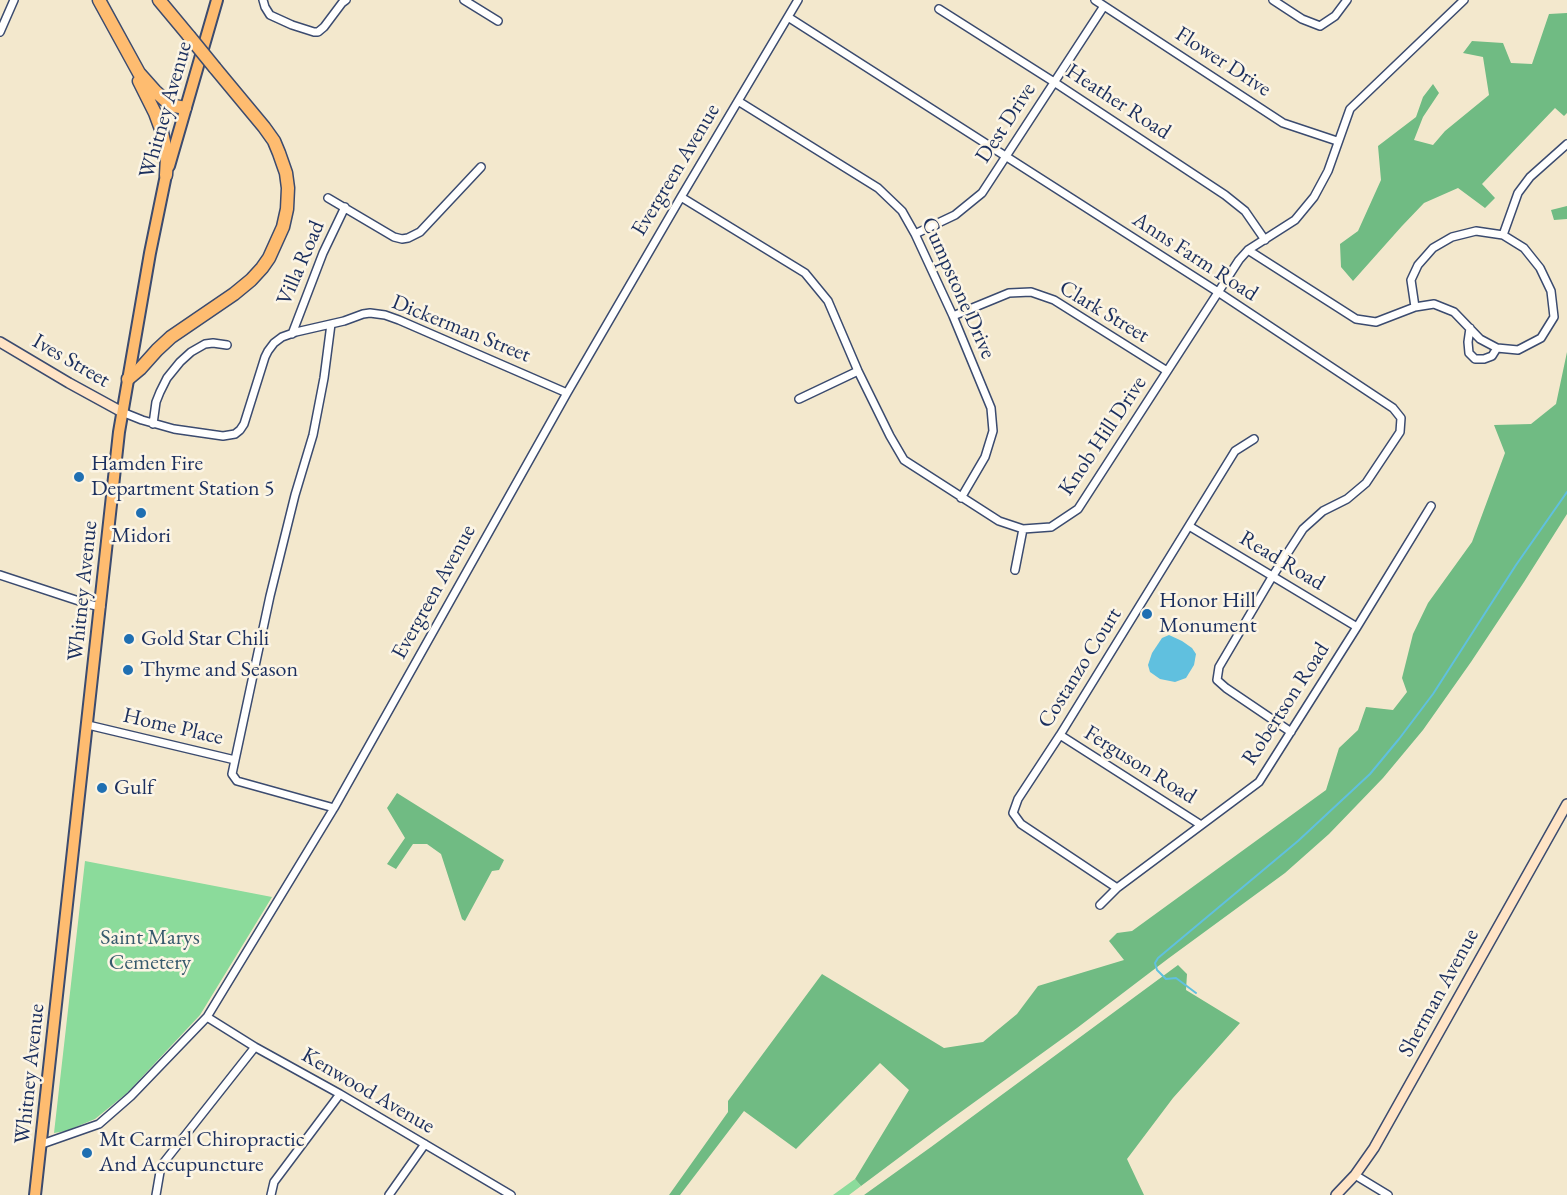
<!DOCTYPE html>
<style>
body{margin:0}
canvas{display:block;background:#f3e8cd}
</style>
<canvas width="1567" height="1195"></canvas>
<script>
const ctx = document.querySelector('canvas').getContext('2d');
ctx.lineJoin = 'round';
function fill(path, color) { ctx.fillStyle = color; ctx.fill(path, 'evenodd'); }
const toPath = rows => new Path2D(rows.map(r => 'M' + r).join(''));
function strokePath(path, color, width, dash) { ctx.strokeStyle = color; ctx.lineWidth = width; ctx.lineCap = dash ? 'butt' : 'round'; ctx.setLineDash(dash || []); ctx.stroke(path); }
function drawText(font, color, halo, rows, align = 'center') {
  ctx.font = font + ' "EB Garamond",serif'; ctx.lineWidth = 5; ctx.setLineDash([]); ctx.textBaseline = 'middle'; ctx.strokeStyle = halo; ctx.fillStyle = color; for (const [text, x, y, turn = 0] of rows) {
    ctx.save(); ctx.translate(x, y); ctx.rotate((+turn || 0) * Math.PI / 180); ctx.textAlign = isNaN(turn) ? turn : align; if (halo) ctx.strokeText(text, 0, 0); ctx.fillText(text, 0, 0); ctx.restore();
  }
}
fill(toPath([
 [85,861,272,897,200,1015,127,1093,95,1119,66,1131,54,1133],
 [855,1179,861,1186,849,1195,833,1195]
]), '#8bdb9b');
fill(toPath([
 [1567,13,1567,113,1564,116,1555,108,1482,184,1495,198,1485,208,1458,188,1424,203,1402,226,1353,281,1341,267,1340,244,1358,231,1381,180,1378,146,1416,117,1423,97,1433,84,1439,93,1423,117,1414,140,1433,145,1445,131,1489,95,1483,57,1463,53,1472,41,1503,43,1511,63,1532,64,1549,14],
 [1567,206,1567,219,1554,220,1551,210],
 [1567,352,1567,514,1524,582,1471,662,1423,730,1383,778,1329,834,1285,873,1169,958,1077,1028,940,1127,861,1186,855,1179,909,1090,880,1063,796,1149,744,1111,680,1195,669,1195,728,1112,728,1101,822,974,944,1048,983,1042,1017,1014,1038,986,1124,960,1109,941,1117,933,1132,931,1326,790,1339,748,1358,730,1366,707,1393,710,1407,692,1402,678,1413,634,1428,603,1472,542,1505,453,1494,425,1531,424,1556,404],
 [397,793,504,860,499,870,492,871,465,921,462,919,441,854,427,844,413,844,396,869,387,864,405,838,387,808],
 [1178,965,1187,974,1186,990,1240,1023,1173,1098,1127,1159,1144,1195,864,1195,931,1147]
]), '#70bb83');
fill(toPath([
 [1169,635,1182,641,1192,648,1196,654,1194,665,1186,678,1175,682,1160,679,1150,672,1148,665,1152,653,1162,638]
]), '#60c0df');
strokePath(toPath([
 [1196,993,1176,978,1166,979,1157,970,1155,963,1158,958,1298,841,1370,774,1399,739,1433,694,1516,565,1567,492]
]), '#60c0df', 2);
const minor = toPath([
 [263,0,265,7,270,15,292,25,314,32,318,32,324,27,342,3,346,0],
 [464,0,498,21],
 [1095,0,1283,123,1337,141],
 [1273,0,1302,19,1320,26,1335,16,1347,0],
 [939,9,1054,82,1225,195,1245,211,1265,240],
 [788,17,1218,292,1393,408,1401,418,1400,432,1366,483,1347,499,1323,511,1303,529,1272,577,1219,667,1217,680,1226,688,1291,732],
 [0,32,14,0],
 [738,101,878,188,902,211,915,234,953,316,991,408,993,431,985,457,961,498],
 [681,197,805,273,828,301,858,371,890,436,904,460,999,521,1023,529,1051,527,1078,509,1239,260,1248,250,1295,220,1314,197,1328,171,1350,109,1464,0],
 [328,198,394,237,402,239,408,238,420,232,481,167],
 [915,234,955,215,982,193,1104,6],
 [1503,235,1518,193,1530,177,1567,144],
 [1248,250,1356,319,1376,322,1415,307,1434,304,1454,312,1480,339,1497,348,1518,350,1541,338,1554,317,1551,291,1540,268,1524,248,1503,235,1476,231,1452,237,1433,248,1418,265,1411,280,1415,307],
 [953,316,1009,293,1031,292,1054,300,1167,371],
 [1470,328,1468,342,1469,353,1475,359,1484,359,1492,356,1497,348],
 [292,334,323,253,345,207],
 [799,399,858,371],
 [122,412,142,420,174,429,223,436,235,434,240,430,244,424,265,357,268,351,274,343,282,337,296,332,344,321,363,314,370,313,385,315,399,320,567,393],
 [153,424,156,402,160,392,167,378,180,362,191,352,205,344,213,343,227,345],
 [1189,526,1357,627],
 [1015,570,1023,529],
 [0,575,88,604,101,607],
 [88,725,235,760,232,774,237,781,334,808],
 [1060,735,1201,825],
 [235,760,270,596,295,495,313,435,324,378,331,324],
 [1117,888,1021,824,1013,813,1018,799,1060,735,1235,451,1254,439],
 [1100,905,1117,888,1259,782,1357,627,1431,506],
 [207,1017,255,1047,340,1094,511,1195],
 [42,1144,99,1124,131,1096,207,1017,334,808,567,393,681,197,798,0],
 [1355,1175,1388,1195],
 [156,1195,161,1166,255,1047],
 [271,1195,274,1182,340,1094],
 [389,1195,425,1144]
]);
const secondary = toPath([
 [0,342,69,383,122,412],
 [1336,1195,1355,1175,1374,1148,1567,804]
]);
const primary = toPath([
 [169,166,217,0]
]);
const trunk = toPath([
 [35,1195,119,432,150,253,166,175]
]);
const motorway = toPath([
 [99,0,139,73,155,91,166,101,175,106,185,108],
 [159,0,189,36],
 [139,81,155,113,162,132,167,157,166,175],
 [128,379,140,369,157,350,171,337,234,294,251,280,262,268,269,258,283,227,287,209,288,188,286,173,279,153,274,141,264,127,215,68]
]);
strokePath(minor, '#3b4b6f', 10);
strokePath(secondary, '#3b4b6f', 12);
strokePath(primary, '#3b4b6f', 14);
strokePath(trunk, '#3b4b6f', 14);
strokePath(motorway, '#3b4b6f', 15);
strokePath(minor, '#fff', 7);
strokePath(secondary, '#ffe4c6', 9);
strokePath(primary, '#febc70', 10);
strokePath(trunk, '#febc70', 10);
strokePath(motorway, '#febc70', 12);
const motorwayBridge = toPath([
 [189,36,215,68]
]);
strokePath(motorwayBridge, '#3b4b6f', 15, []);
strokePath(motorwayBridge, '#febc70', 12);
for (const [x, y, r, color] of [
 [79,477,6,"#1f6fb2"],
 [141,513,6,"#1f6fb2"],
 [1147,614,6,"#1f6fb2"],
 [129,639,6,"#1f6fb2"],
 [128,670,6,"#1f6fb2"],
 [102,788,6,"#1f6fb2"],
 [87,1153,6,"#1f6fb2"]
]) { const dot = new Path2D(); dot.arc(x, y, r, 0, 2 * Math.PI); ctx.fillStyle = color; ctx.fill(dot); strokePath(dot, '#fcf5e5', 2); }
drawText('22px', '#1b2f5e', '#fcf5e5', [
 ["Flower Drive",1223,62,33],
 ["Heather Road",1118,102,33],
 ["Whitney Avenue",166,110,-74],
 ["Dest Drive",1006,123,-57],
 ["Evergreen Avenue",676,170,-59],
 ["Anns Farm Road",1195,257,33],
 ["Villa Road",301,263,-67],
 ["Cumpstone Drive",958,288,66],
 ["Clark Street",1104,312,31],
 ["Dickerman Street",461,329,22],
 ["Ives Street",71,361,30],
 ["Knob Hill Drive",1103,436,-56],
 ["Read Road",1282,561,31],
 ["Whitney Avenue",83,591,-84],
 ["Evergreen Avenue",434,592,-61],
 ["Costanzo Court",1080,668,-58],
 ["Robertson Road",1286,704,-57],
 ["Home Place",173,727,13],
 ["Ferguson Road",1140,765,32],
 ["Sherman Avenue",1439,993,-61],
 ["Whitney Avenue",30,1074,-84],
 ["Kenwood Avenue",368,1091,30]
]);
drawText('22px', '#1b2f5e', '#fcf5e5', [
 ["Hamden Fire",91,464],
 ["Department Station 5",91,489],
 ["Midori",141,536,"center"],
 ["Honor Hill",1159,601],
 ["Monument",1159,626],
 ["Gold Star Chili",141,639],
 ["Thyme and Season",140,670],
 ["Gulf",114,788],
 ["Mt Carmel Chiropractic",99,1140],
 ["And Accupuncture",99,1165]
], 'left');
drawText('22px', '#375a6d', '#fcf5e5', [
 ["Saint Marys",150,938],
 ["Cemetery",150,963]
]);
</script>
